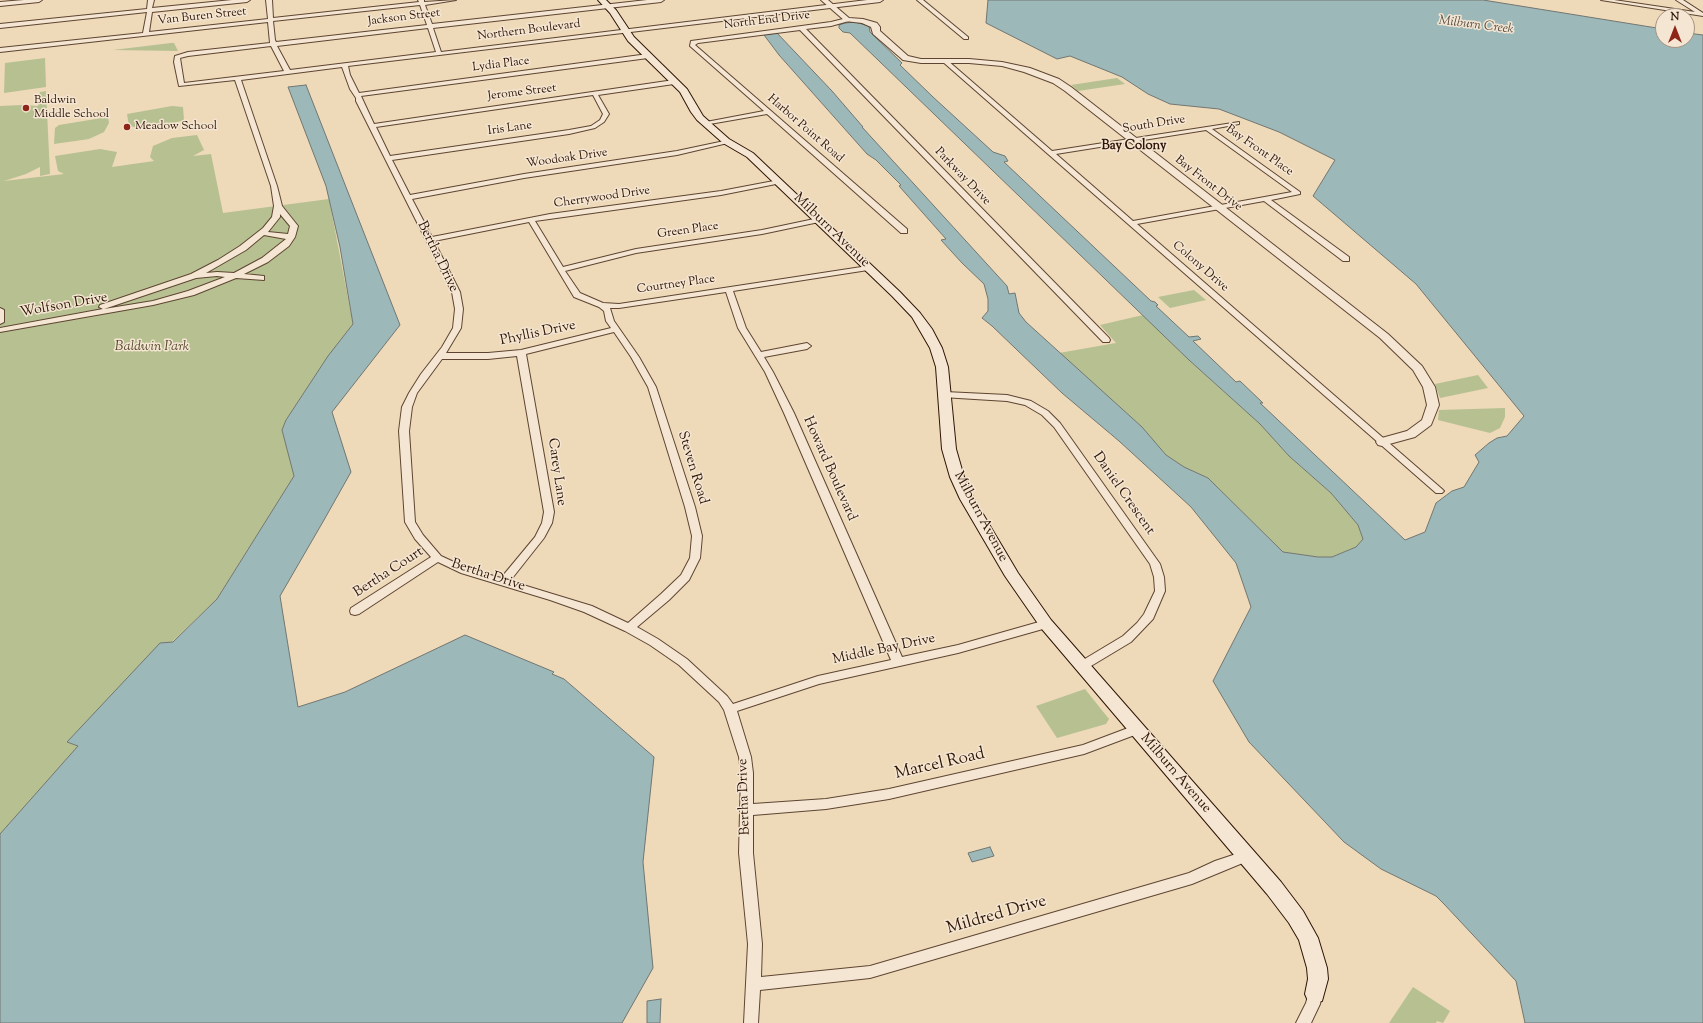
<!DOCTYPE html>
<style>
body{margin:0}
#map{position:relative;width:1703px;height:1023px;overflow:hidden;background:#eed9b9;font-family:"Sorts Mill Goudy",serif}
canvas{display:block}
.north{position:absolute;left:1655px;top:8px;width:40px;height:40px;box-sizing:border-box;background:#f4e6d2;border:1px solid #a59280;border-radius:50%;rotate:0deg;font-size:11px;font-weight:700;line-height:16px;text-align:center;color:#2e1405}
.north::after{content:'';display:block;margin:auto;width:14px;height:18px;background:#8f2418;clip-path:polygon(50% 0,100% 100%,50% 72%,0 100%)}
</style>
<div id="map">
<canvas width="1703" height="1023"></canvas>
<div class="north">N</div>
</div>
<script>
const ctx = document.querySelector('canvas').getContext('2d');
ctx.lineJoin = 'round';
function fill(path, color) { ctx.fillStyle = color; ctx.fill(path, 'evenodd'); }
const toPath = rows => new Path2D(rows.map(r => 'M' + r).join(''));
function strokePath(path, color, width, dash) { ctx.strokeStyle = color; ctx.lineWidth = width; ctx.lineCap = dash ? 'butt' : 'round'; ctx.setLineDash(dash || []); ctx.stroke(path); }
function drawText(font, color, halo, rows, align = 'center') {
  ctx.font = font + ' "Sorts Mill Goudy",serif'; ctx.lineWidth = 3; ctx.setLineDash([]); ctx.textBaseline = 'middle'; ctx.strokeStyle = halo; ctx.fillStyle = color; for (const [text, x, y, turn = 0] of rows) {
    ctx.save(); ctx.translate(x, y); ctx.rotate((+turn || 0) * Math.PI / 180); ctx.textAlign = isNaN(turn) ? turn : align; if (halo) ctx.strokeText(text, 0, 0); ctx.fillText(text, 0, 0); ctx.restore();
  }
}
fill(toPath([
 [174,43,178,51,113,50,171,43],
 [45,58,46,87,4,93,5,63],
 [1117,78,1125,84,1078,91,1071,85],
 [46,91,50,174,40,176,40,167,26,174,4,181,64,174,58,171,55,156,100,149,117,152,112,167,154,161,150,157,153,146,172,138,197,135,204,150,193,156,211,154,223,213,329,199,353,324,320,368,286,420,282,430,294,476,217,599,67,742,79,746,0,834,0,106,22,105,38,106,40,92],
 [172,106,183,107,184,120,161,127,141,128,129,126,127,114],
 [108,117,109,123,104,132,89,139,54,144,55,128,59,125],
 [1194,290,1206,300,1170,308,1158,297],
 [1143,315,1189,360,1260,424,1289,456,1331,493,1358,525,1363,539,1356,547,1332,557,1318,557,1283,552,1208,478,1184,467,1166,455,1142,427,1059,353,1116,343,1100,325],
 [1478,375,1488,388,1440,398,1435,384],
 [1505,408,1505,417,1500,428,1490,433,1438,420,1439,410],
 [1085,689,1109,719,1106,724,1057,738,1036,706],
 [1413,987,1450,1011,1443,1023,1437,1021,1436,1023,1389,1023]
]), '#b6c091');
const water = toPath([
 [988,0,1483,0,1663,29,1663,40,1687,40,1687,33,1703,35,1703,1023,1525,1023,1516,981,1444,904,1436,896,1381,869,1344,842,1249,742,1213,681,1251,607,1236,563,1191,507,1119,441,1062,393,992,326,982,318,988,311,988,299,984,284,962,263,941,240,946,239,899,186,901,185,876,160,867,154,779,55,764,35,777,33,832,91,863,127,862,127,1007,286,1009,294,1015,293,1019,313,1026,322,1142,427,1166,455,1184,467,1208,478,1283,552,1318,557,1332,557,1356,547,1363,539,1358,525,1331,493,1289,456,1260,424,1189,360,850,33,843,32,839,28,839,25,845,23,855,22,869,26,870,32,902,63,900,65,933,97,993,152,1005,156,1008,161,1004,162,1151,301,1155,302,1158,305,1156,306,1189,337,1198,336,1201,339,1193,341,1236,382,1240,381,1263,403,1260,403,1405,540,1425,532,1436,503,1452,491,1464,487,1479,462,1475,455,1489,443,1497,438,1507,436,1524,416,1416,284,1313,196,1335,160,1279,132,1219,109,1170,104,1148,94,1122,77,1070,56,1057,59,986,23,988,0],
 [306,85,400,325,332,412,351,472,324,520,280,596,298,707,345,692,465,635,554,672,552,674,564,679,654,757,643,862,653,968,622,1023,0,1023,0,834,78,746,67,742,160,643,173,642,217,599,294,476,282,430,286,420,328,356,353,324,340,247,326,186,288,87,306,85],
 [990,847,994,856,972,862,968,853,990,847],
 [661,999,660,1023,647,1023,647,1001,661,999]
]);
fill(water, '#9db8b9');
strokePath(water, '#717671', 1);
const minor = toPath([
 [24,0,42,0,39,2,0,6,0,2,24,0],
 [148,0,154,0,152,8,232,0,250,0,247,2,152,12,149,32,268,19,266,0,272,0,273,18,419,2,418,0,424,0,424,2,456,0,425,5,432,24,647,0,664,0,661,2,433,28,441,52,867,0,883,0,880,2,348,66,350,75,359,93,648,54,651,56,648,58,361,96,374,124,674,80,677,82,674,84,598,95,609,114,604,122,595,128,569,134,392,160,410,195,524,174,677,151,729,140,732,142,677,155,524,178,412,199,432,237,550,214,721,191,779,180,781,181,781,183,721,195,535,221,563,267,636,249,762,230,819,218,823,220,819,222,762,234,636,253,565,271,580,293,603,303,619,304,868,266,872,268,868,270,733,291,746,328,761,352,807,343,811,346,807,349,764,357,773,372,794,413,902,657,958,645,1046,620,1050,621,1052,624,1050,627,958,653,819,684,737,711,751,757,753,773,753,804,826,799,889,789,1083,745,1136,725,1140,727,1142,730,1140,733,1084,754,889,799,826,809,753,815,753,853,762,944,761,977,870,966,1189,873,1215,861,1245,851,1250,852,1252,856,1250,860,1192,884,870,978,760,990,758,1023,744,1023,748,944,739,853,741,773,739,757,724,710,719,702,679,665,650,645,625,631,584,612,550,600,461,573,438,562,359,614,355,615,351,614,350,611,351,608,431,557,415,539,405,522,399,431,402,407,409,393,421,374,442,347,453,328,455,309,452,292,356,101,356,98,350,89,342,67,241,80,277,186,282,206,298,226,295,237,289,246,268,262,244,274,264,276,264,280,236,278,194,295,153,305,0,332,0,328,103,309,99,307,100,305,191,274,218,260,240,246,263,228,272,217,274,206,271,186,235,80,179,86,174,62,175,56,188,52,270,43,268,22,0,52,0,48,143,33,147,12,0,28,0,24,147,9,148,0],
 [420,5,427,25,276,42,275,40,273,21,420,5],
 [428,28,436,52,290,70,277,46,428,28],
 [271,46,284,71,184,83,180,58,188,56,271,46],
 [593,95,603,114,600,120,591,126,569,130,390,156,376,127,593,95],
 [280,214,290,226,288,234,268,232,280,217,280,214],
 [529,222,574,297,599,307,604,311,606,321,611,328,521,350,488,353,446,353,461,328,463,309,460,292,434,241,529,222],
 [264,235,286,239,262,258,234,273,217,272,206,273,246,250,264,235],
 [217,276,225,277,188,291,153,301,104,309,196,278,217,276],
 [726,292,738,328,765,372,784,413,891,660,818,676,733,704,727,696,687,659,658,639,637,627,669,600,689,580,700,558,702,536,695,507,656,387,639,357,614,321,610,308,619,308,726,292],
 [614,332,631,357,648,387,685,507,692,536,690,558,681,575,661,594,628,623,592,606,510,581,544,538,552,523,554,512,526,354,614,332],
 [517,356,544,512,542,523,535,537,501,578,469,569,441,556,423,535,415,522,409,431,412,407,417,393,442,359,488,359,517,356],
 [917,0,923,0,968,37,968,39,964,39,917,0],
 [1601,0,1614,0,1695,12,1676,0,1683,0,1703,13,1703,16,1601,0],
 [847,18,849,19,849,21,831,26,806,29,1109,338,1110,340,1109,342,1103,342,800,30,698,43,695,45,907,229,907,233,901,233,767,114,704,125,704,123,706,122,764,111,690,46,691,41,831,22,847,18],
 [943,60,947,60,1052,151,1239,122,1239,124,1212,129,1300,192,1300,194,1271,200,1349,257,1349,261,1343,261,1264,201,1137,224,1442,489,1444,491,1442,493,1436,493,1048,154,943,62,943,60],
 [1206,130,1292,192,1133,221,1056,154,1206,130],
 [0,308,4,310,4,322,0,324,0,308],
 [945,392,1007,395,1031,401,1048,411,1060,423,1160,564,1164,577,1165,591,1153,619,1131,642,1086,669,1082,670,1078,669,1076,666,1078,663,1123,636,1137,623,1144,614,1155,591,1154,577,1150,564,1054,427,1042,415,1025,405,1007,401,942,397,941,395,942,393,945,392],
 [1315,987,1320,989,1322,994,1320,1004,1311,1023,1296,1023,1306,1003,1310,989,1315,987]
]);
const tertiary = toPath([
 [821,0,828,0,849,18,863,19,877,23,880,27,880,31,908,56,921,59,969,59,1002,62,1030,68,1059,79,1071,87,1388,334,1422,366,1435,387,1439,405,1431,425,1415,437,1382,446,1378,445,1376,442,1378,439,1407,431,1422,420,1427,405,1423,387,1413,370,1380,338,1065,91,1053,83,1024,72,1002,66,969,63,921,63,903,60,873,34,871,27,862,23,845,21,821,0]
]);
const secondary = toPath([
 [598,0,606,0,616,10,634,37,687,89,703,116,729,139,753,153,900,292,920,313,932,329,942,348,948,367,956,449,964,477,974,499,1018,573,1051,620,1281,882,1303,911,1318,938,1327,968,1328,979,1322,1001,1315,1003,1308,1001,1305,994,1308,979,1307,968,1299,940,1289,923,1267,894,1041,628,1005,576,960,499,950,477,942,449,936,367,930,348,912,317,892,296,747,157,723,143,697,120,691,112,680,92,628,41,610,13,598,0]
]);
strokePath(minor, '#5e4532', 2);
strokePath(tertiary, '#5e4532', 2);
strokePath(secondary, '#2e1405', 2);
fill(minor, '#f4e6d2');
fill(tertiary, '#f4e6d2');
fill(secondary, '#f4e6d2');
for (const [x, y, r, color] of [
 [26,108,4,"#8f2418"],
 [127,127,4,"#8f2418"]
]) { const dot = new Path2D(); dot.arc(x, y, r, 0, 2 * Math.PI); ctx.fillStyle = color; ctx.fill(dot); strokePath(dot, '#f4e6d2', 1.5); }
drawText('12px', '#2e1405', '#f4e6d2', [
 ["Van Buren Street",202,17,-6],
 ["Jackson Street",404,18,-7],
 ["North End Drive",767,21,-7],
 ["Northern Boulevard",529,31,-7],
 ["Lydia Place",501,65,-7],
 ["Jerome Street",522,93,-7],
 ["South Drive",1154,125,-9],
 ["Iris Lane",510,129,-8],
 ["Harbor Point Road",805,129,41],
 ["Bay Front Place",1259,151,35],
 ["Woodoak Drive",567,159,-8],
 ["Parkway Drive",962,177,46],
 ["Bay Front Drive",1208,184,38],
 ["Cherrywood Drive",602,198,-8],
 ["Green Place",688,231,-8],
 ["Colony Drive",1200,267,41],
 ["Courtney Place",676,285,-8]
]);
drawText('12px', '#2e1405', '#f4e6d2', [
 ["Baldwin",34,101],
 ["Middle School",34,115],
 ["Meadow School",135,127]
], 'left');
drawText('italic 13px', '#554d44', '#f4e6d2', [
 ["Milburn Creek",1476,26,7]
]);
drawText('bold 13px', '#2e1405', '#f4e6d2', [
 ["Bay Colony",1134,147]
]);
drawText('14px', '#2e1405', '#f4e6d2', [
 ["Milburn Avenue",831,231,44],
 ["Bertha Drive",437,257,64],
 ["Wolfson Drive",64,306,-10],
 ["Phyllis Drive",538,334,-12],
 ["Steven Road",692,468,73],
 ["Howard Boulevard",829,469,66],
 ["Carey Lane",556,472,82],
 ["Daniel Crescent",1123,494,55],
 ["Milburn Avenue",980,517,62],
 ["Bertha Court",389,573,-33],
 ["Bertha Drive",488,576,18],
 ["Middle Bay Drive",884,650,-12],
 ["Milburn Avenue",1175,774,49],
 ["Bertha Drive",745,797,-92]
]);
drawText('italic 14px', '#57482f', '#f4e6d2', [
 ["Baldwin Park",152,348]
]);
drawText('17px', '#2e1405', '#f4e6d2', [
 ["Marcel Road",940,765,-13],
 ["Mildred Drive",997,916,-16]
]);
</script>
